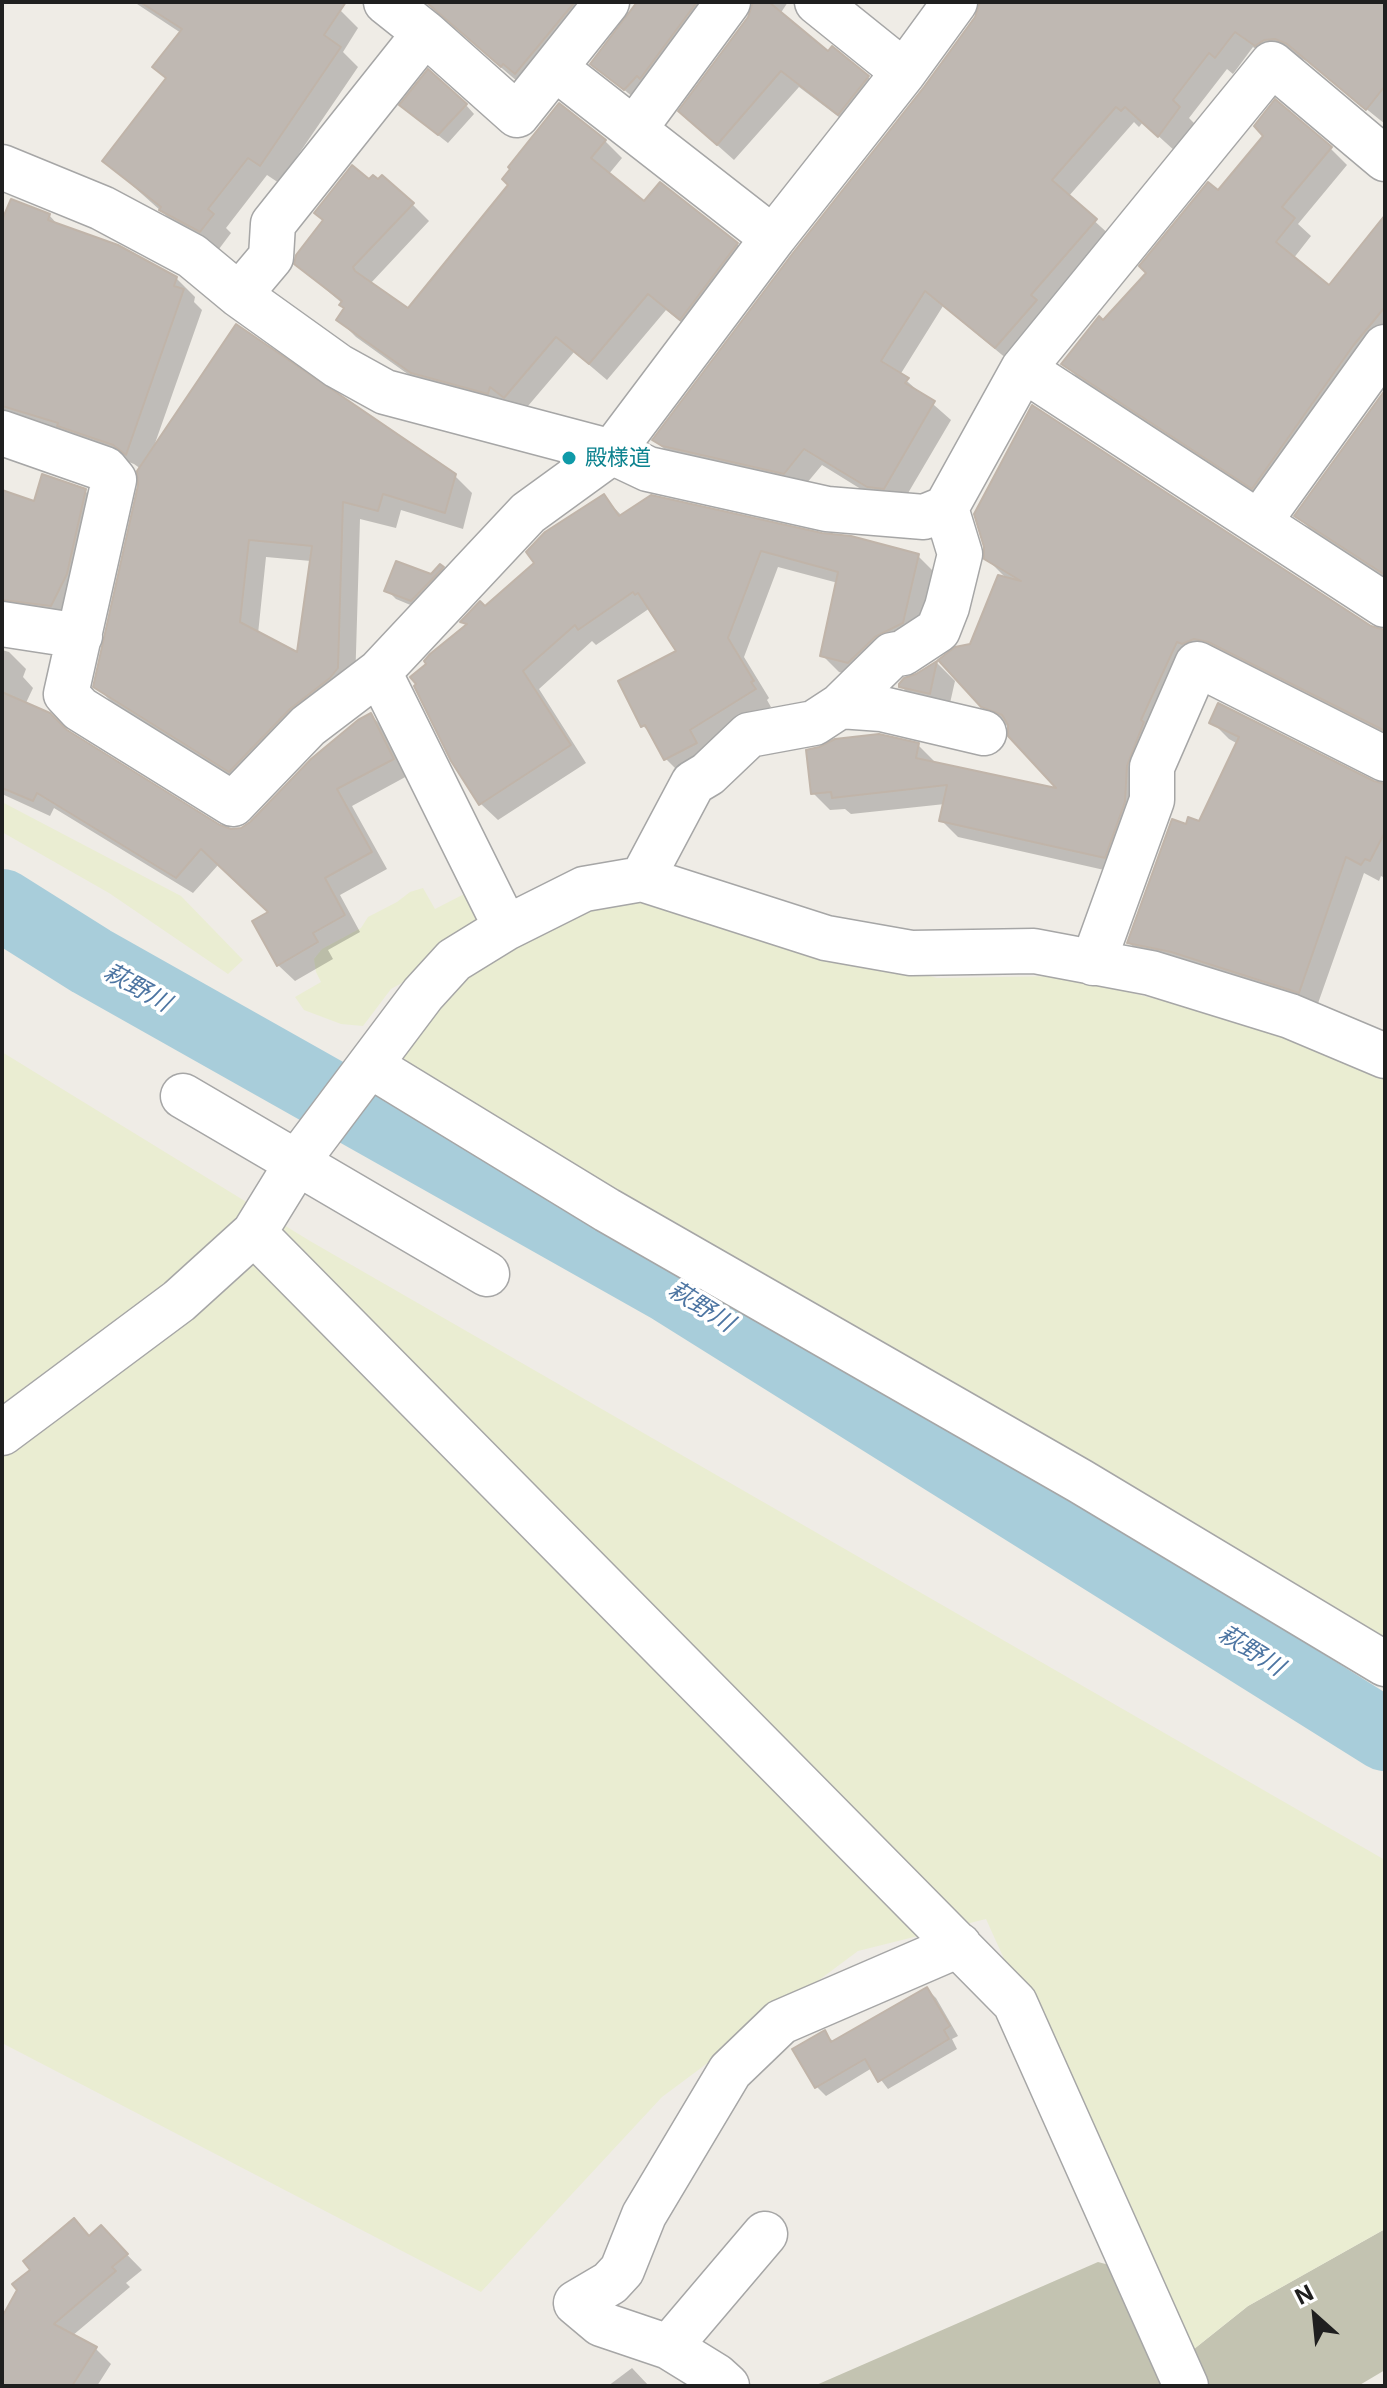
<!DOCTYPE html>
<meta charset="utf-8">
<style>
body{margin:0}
#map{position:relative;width:1387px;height:2388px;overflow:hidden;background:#efece6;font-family:Inter,sans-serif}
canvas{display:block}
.frame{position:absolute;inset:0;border:4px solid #1f1f1f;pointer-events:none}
.north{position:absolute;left:1275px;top:2276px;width:80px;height:80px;-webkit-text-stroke:6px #fff;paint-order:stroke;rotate:333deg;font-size:22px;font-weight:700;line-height:32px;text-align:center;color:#1f1f1f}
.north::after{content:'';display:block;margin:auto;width:28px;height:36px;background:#1f1f1f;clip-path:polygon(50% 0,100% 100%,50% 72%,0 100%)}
</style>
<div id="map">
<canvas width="1387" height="2388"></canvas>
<div class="frame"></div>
<div class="north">N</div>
</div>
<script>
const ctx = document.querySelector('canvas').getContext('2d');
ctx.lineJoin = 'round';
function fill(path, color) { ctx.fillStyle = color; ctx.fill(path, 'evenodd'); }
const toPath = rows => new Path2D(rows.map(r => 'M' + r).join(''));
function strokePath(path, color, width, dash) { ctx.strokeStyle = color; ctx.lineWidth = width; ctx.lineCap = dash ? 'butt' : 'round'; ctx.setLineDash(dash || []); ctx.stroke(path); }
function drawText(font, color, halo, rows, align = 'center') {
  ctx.font = font + ' Inter,"Noto Sans JP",sans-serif'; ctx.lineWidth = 7; ctx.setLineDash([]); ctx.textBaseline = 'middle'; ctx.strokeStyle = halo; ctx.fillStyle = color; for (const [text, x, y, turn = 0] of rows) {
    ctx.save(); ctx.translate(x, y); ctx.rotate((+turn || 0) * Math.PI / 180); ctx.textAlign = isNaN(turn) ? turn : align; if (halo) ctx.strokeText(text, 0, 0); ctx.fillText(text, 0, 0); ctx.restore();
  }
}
fill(toPath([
 [1385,2229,1385,2370,1358,2386,1198,2386,1184,2357,1248,2306],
 [1098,2262,1113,2266,1167,2386,814,2386]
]), '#c3c3b1');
fill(toPath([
 [2,802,181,896,243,960,228,974,109,893,2,832],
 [423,888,435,909,470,891,479,910,475,925,416,975,391,989,363,1026,341,1024,304,1010,295,997,321,982,316,972,314,959,322,949,361,928,368,917,397,902,410,892],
 [629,898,937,978,1064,976,1295,1034,1385,1074,1385,1642,395,1061,468,963,579,904],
 [2,1052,310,1241,1385,1860,1385,2229,1248,2306,1184,2357,986,1919,858,1951,662,2097,481,2292,2,2043]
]), '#eaedd2');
fill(toPath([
 [134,2,327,2,340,10,358,28,343,52,358,67,279,183,267,175,226,228,231,233,219,249,180,228,105,161,168,80,155,67,181,33],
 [425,2,605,2,518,82],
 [639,2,726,2,642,105,593,63],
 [754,2,788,2,780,14,828,54,868,77,884,94,856,130,799,87,734,160,698,128,750,17],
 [982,2,1385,2,1385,124,1307,61,1294,56,1273,62,1253,47,1233,74,1227,69,1189,118,1196,125,1176,152,1143,122,1139,127,1134,122,1068,197,1112,237,1013,364,943,306,900,375,951,420,901,505,885,504,822,465,801,490,672,457,655,440,926,88,977,18],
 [466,105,474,114,448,143,411,114],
 [559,105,605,141,622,158,608,175,644,204,737,244,754,261,698,336,666,310,607,380,574,352,522,413,430,390,356,337,339,320,346,309,343,304,296,264,369,182,412,204,429,221,370,284,409,311,510,185],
 [1330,148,1347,165,1298,224,1311,236,1293,259,1329,289,1385,217,1385,346,1270,504,1081,381,1064,364,1218,193],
 [49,215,60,227,176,278,195,297,194,302,202,310,153,449,454,475,472,493,463,529,401,510,396,528,360,519,355,686,248,789,114,704,95,686,140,486,141,469,134,464,2,414,2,223],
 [266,557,311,561,298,655,258,634],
 [1385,393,1385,579,1314,533,1297,516],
 [85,491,102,507,67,622,2,622,2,492,36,503],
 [604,497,622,516,918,556,935,573,919,640,865,679,839,672,822,655,838,583,778,567,744,657,769,698,767,700,771,707,705,747,683,776,666,759,654,736,643,726,679,652,650,608,596,645,592,641,539,689,586,763,498,820,481,804,468,626,463,622,485,608,536,563],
 [986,558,1385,632,1385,738,1214,655,1122,874,958,837,941,820,945,804,851,814,845,809,830,810,813,793,918,745,935,762,1062,791,1010,727,1000,723,983,705,971,646,1008,580],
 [440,566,451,577,420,609,396,599,387,590,431,577],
 [2,650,9,652,26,669,23,677,33,688,25,705,219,827,231,831,242,830,371,715,387,732,409,775,352,806,387,869,340,895,360,932,328,950,333,959,295,981,278,965,271,912,219,864,193,893,54,808,50,816,2,794],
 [937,663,955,681,948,712,920,706,901,686],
 [1212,722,1385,786,1385,878,1381,876,1379,881,1364,873,1316,1009,1146,959,1129,943,1187,827,1200,824,1238,744,1229,739],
 [927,1989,936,1998,958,2036,952,2039,957,2049,888,2089,872,2068,826,2096,817,2087,795,2050,824,2033,834,2042],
 [101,2228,142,2270,126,2283,130,2287,72,2336,96,2349,111,2364,97,2386,2,2386,2,2321],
 [632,2368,649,2386,608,2386]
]), '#0003');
strokePath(toPath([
 [2,905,91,961,671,1288,1385,1735]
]), '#a8cdda', 72);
const building = toPath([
 [140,2,346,2,324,35,341,47,260,166,248,158,208,209,214,214,200,232,159,210,161,207,102,161,166,78,152,67,182,29,140,2],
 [426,2,575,2,515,74,503,64,501,67,426,2],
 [637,2,697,2,640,79,637,76,624,90,590,64,637,2],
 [753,2,769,2,828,51,832,46,869,76,838,115,781,71,717,145,678,111,748,17,753,2],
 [980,2,1385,2,1385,86,1366,110,1287,44,1275,39,1264,40,1255,46,1235,32,1215,58,1209,53,1173,100,1180,107,1158,137,1125,107,1121,111,1116,107,1052,180,1097,219,1031,295,1037,300,995,348,925,291,881,361,909,378,905,383,935,401,884,489,867,487,804,449,784,474,662,446,652,440,793,253,924,87,975,17,980,2],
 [428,69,467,104,438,135,399,105,428,69],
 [1275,99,1332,147,1282,207,1295,218,1276,242,1329,285,1385,215,1385,307,1353,346,1252,489,1061,364,1099,316,1103,320,1146,273,1139,266,1208,182,1218,190,1263,136,1254,126,1275,99],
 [559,103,606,140,591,158,644,201,660,182,738,243,680,320,648,294,589,364,556,337,504,398,490,387,488,394,411,373,336,320,344,308,339,305,342,301,294,264,296,255,323,220,314,213,352,165,369,179,373,175,378,179,382,175,414,203,353,267,355,271,408,308,508,185,502,179,510,169,508,167,559,103],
 [11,199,50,214,48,220,118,245,177,277,174,286,184,289,126,455,113,445,57,426,58,423,2,406,2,220,11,199],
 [236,324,456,474,445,513,383,494,378,511,343,502,338,668,330,678,290,709,229,772,93,687,138,485,137,471,236,324],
 [249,540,312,546,297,652,240,622,249,540],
 [1385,390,1385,575,1294,516,1385,390],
 [1032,405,1371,626,1385,630,1385,731,1208,642,1194,639,1182,644,1177,642,1141,720,1144,722,1127,766,1125,802,1105,858,939,821,947,785,832,798,831,792,811,794,806,750,819,747,835,739,879,734,919,743,916,758,1056,788,1008,736,1008,725,1002,715,981,707,938,660,955,647,970,644,998,575,1021,581,984,559,984,547,974,514,1032,405],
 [42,474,86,489,67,574,51,606,2,600,2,490,34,501,42,474],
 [604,494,619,516,651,495,822,533,851,536,919,554,903,623,875,637,848,663,820,656,838,572,761,551,728,638,754,681,751,682,756,689,690,730,697,743,664,760,645,725,641,727,618,681,676,651,638,593,635,595,633,592,578,630,575,625,523,671,571,745,479,805,451,761,414,686,416,684,410,677,426,664,424,661,430,654,467,624,460,622,480,601,485,606,534,563,526,552,545,532,604,494],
 [396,561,431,574,440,564,444,567,411,601,384,591,396,561],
 [937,661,930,694,899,687,899,684,904,678,916,674,937,661],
 [2,692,50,713,67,730,220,825,231,829,241,828,250,822,311,759,358,720,371,713,394,759,337,789,372,852,325,878,345,915,313,933,318,942,277,966,252,921,268,912,201,849,176,878,37,793,33,801,2,788,2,692],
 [1218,703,1374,781,1385,784,1385,832,1370,861,1365,859,1361,865,1346,857,1299,993,1171,952,1127,943,1172,819,1186,824,1188,817,1199,821,1239,737,1209,723,1218,703],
 [927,1987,950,2026,944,2030,949,2039,878,2082,865,2059,815,2088,792,2049,825,2030,831,2042,927,1987],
 [74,2218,89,2236,101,2225,128,2254,112,2267,116,2271,54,2324,97,2347,72,2386,2,2386,2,2317,17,2290,12,2284,30,2270,23,2261,74,2218]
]);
fill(building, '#bfb8b2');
strokePath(building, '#c0b4a9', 2);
const minor = toPath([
 [386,2,425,33],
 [817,2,904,72],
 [555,68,773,238],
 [635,128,728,2],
 [2,167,102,208,192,256,239,295,338,366,385,392,612,452,648,469,827,509,924,517,946,508,1023,369,1272,64,1385,159],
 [239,295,271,257,273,224,425,33,517,115,607,2],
 [1023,369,1385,605],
 [2,433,105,469,114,480,66,694,80,709,233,804,308,726,379,672,528,513,612,452,773,238,904,72,955,2],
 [1259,522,1385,347],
 [2,624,80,636],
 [379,672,506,928],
 [840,706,892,655,903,653,938,630,947,607,960,554,946,508],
 [642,879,693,783,708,774,749,735,814,723,840,706,882,709,984,733],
 [1093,963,1152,800,1152,767,1197,664,1385,759],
 [371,1066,607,1210,1080,1481,1385,1664],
 [183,1096,487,1274],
 [254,1233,1015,2003,1186,2386],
 [2,1433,179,1301,254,1233,302,1155,423,994,454,960,506,928,584,889,642,879,826,938,911,953,1034,951,1151,973,1290,1016,1385,1056],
 [669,2347,765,2234],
 [727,2386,716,2376,669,2347,601,2324,576,2303,610,2283,622,2270,644,2215,730,2071,781,2022,959,1945]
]);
strokePath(minor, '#a6a6a6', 47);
strokePath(minor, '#fff', 44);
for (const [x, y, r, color] of [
 [569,458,8,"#0f9aa8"]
]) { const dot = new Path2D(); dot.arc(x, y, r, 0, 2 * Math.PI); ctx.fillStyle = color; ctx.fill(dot); strokePath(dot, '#fff', 3); }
drawText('22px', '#0d838f', '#fff', [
 ["殿様道",585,458]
], 'left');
drawText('italic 24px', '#4d75a2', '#fff', [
 ["萩野川",137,988,29],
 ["萩野川",701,1307,32],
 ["萩野川",1251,1651,32]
]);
</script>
